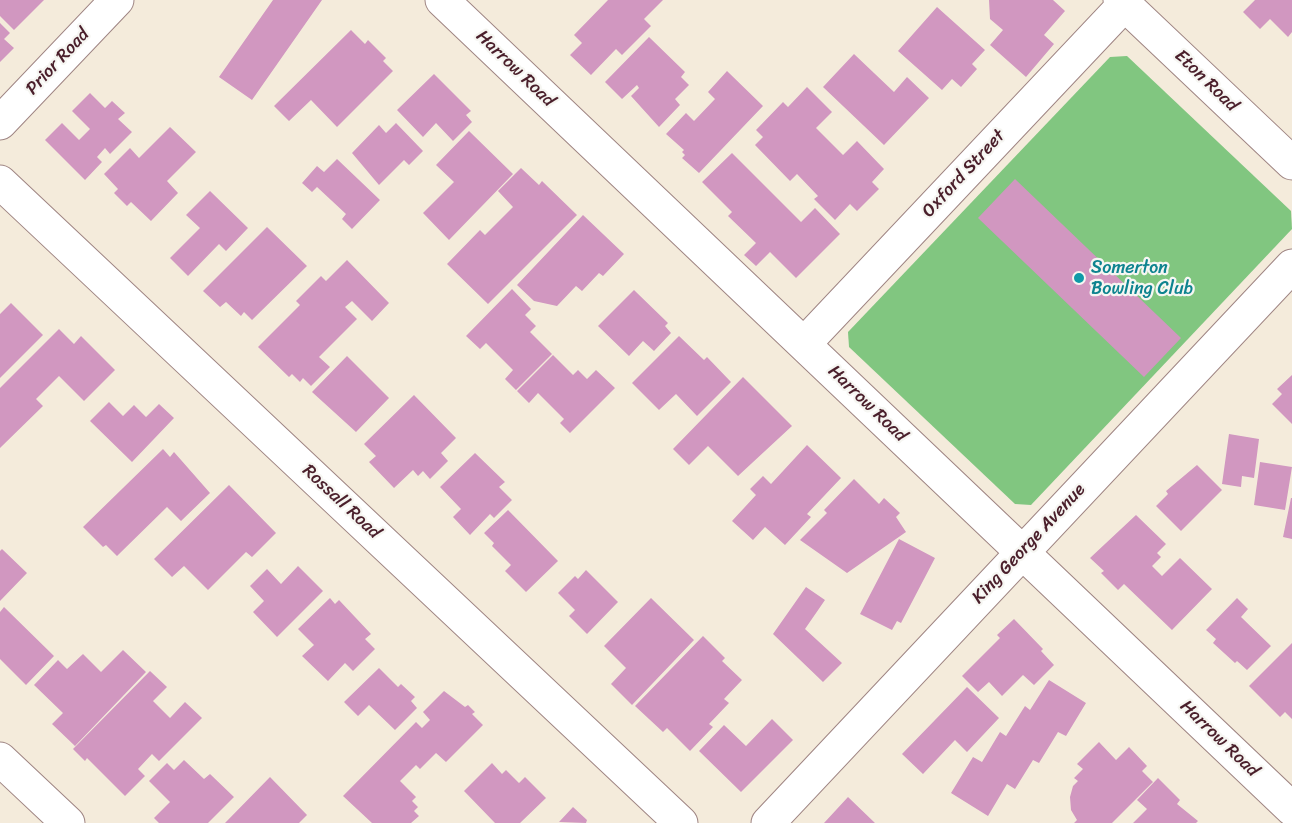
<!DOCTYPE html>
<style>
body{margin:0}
canvas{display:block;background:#f4ebdb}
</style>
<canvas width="1292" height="823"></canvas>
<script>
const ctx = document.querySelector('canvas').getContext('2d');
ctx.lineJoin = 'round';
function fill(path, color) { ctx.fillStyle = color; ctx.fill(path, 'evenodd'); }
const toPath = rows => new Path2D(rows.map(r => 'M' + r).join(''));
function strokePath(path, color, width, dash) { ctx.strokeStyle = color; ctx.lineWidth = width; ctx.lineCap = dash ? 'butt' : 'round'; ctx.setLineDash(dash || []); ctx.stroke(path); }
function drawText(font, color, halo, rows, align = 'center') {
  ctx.font = font + ' Sriracha,sans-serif'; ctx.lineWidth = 4.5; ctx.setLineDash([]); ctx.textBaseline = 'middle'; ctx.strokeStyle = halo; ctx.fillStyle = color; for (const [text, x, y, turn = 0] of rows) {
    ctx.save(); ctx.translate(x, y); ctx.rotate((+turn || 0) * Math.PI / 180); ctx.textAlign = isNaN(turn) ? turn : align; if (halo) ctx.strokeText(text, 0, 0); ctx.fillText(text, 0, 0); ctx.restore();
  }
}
fill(toPath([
 [1127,56,1291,211,1292,229,1031,505,1015,504,849,347,848,332,1110,57]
]), '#81c680');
fill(toPath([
 [0,0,44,0,14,30,0,16],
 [273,0,322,0,252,100,219,77],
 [608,0,663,0,644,19,651,26,622,55,616,49,591,75,570,55,582,43,574,35],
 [989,0,1053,0,1065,11,1044,35,1054,44,1026,77,990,45,1003,30,990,19],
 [1255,0,1292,0,1292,32,1288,37,1270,19,1260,29,1243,12],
 [937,7,985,50,972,64,977,69,961,87,952,79,942,90,898,51],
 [0,23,10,33,4,39,14,48,0,62],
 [351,30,365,44,368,40,386,58,383,61,393,71,337,127,311,100,289,121,274,106],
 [649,37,685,72,681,77,689,85,675,99,680,105,659,127,631,96,639,88,637,85,622,99,605,82],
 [854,54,894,92,907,77,929,98,884,145,823,87],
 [727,71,763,106,699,173,682,158,685,155,682,152,684,150,666,134,686,113,694,121,715,99,708,92],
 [434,74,471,111,466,115,472,122,453,141,436,123,423,137,397,110],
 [807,87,832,112,816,128,843,155,857,141,884,169,872,182,879,189,857,211,850,204,835,220,814,199,818,196,797,174,790,181,755,145,763,137,756,130,783,102,788,107],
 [90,93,105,108,112,101,125,113,118,119,132,132,110,154,105,148,97,157,102,162,85,180,45,140,62,123,79,140,90,129,72,111],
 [396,123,423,151,409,165,404,160,379,185,352,153,379,125,386,133],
 [170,127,196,152,167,181,178,193,151,221,131,202,127,206,114,193,118,189,104,174,130,148,139,158],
 [469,131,513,174,449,240,423,213,454,182,436,165],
 [732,153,801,222,815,208,840,234,796,278,770,252,756,266,744,255,756,243,728,216,732,212,702,182],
 [337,159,380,200,352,229,342,219,346,214,317,187,312,192,302,183,317,166,324,172],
 [521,168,539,185,542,181,577,215,488,304,447,264,480,230,485,235,513,207,498,191],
 [1015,179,1181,338,1144,377,978,218],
 [210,191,248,228,226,251,219,244,188,276,170,258,200,228,186,215],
 [583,215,624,254,603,276,599,273,582,291,576,286,557,306,534,301,517,285],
 [267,227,307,266,252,320,244,312,241,316,226,302,220,307,203,291],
 [347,260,389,303,372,321,352,301,345,307,357,319,319,357,330,367,311,386,303,378,300,382,292,374,289,377,258,347,300,305,296,301,321,276,326,281],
 [512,289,531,309,525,315,536,326,530,332,552,354,516,390,505,379,513,370,486,343,480,349,466,336],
 [634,290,668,323,665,326,671,333,654,351,643,341,629,356,598,326],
 [11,303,43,335,0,378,0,314],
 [59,329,74,344,81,336,115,370,84,401,59,376,36,399,43,406,0,448,0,388],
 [679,336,704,360,707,357,731,382,697,416,676,394,659,410,632,383],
 [553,355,573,375,578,370,587,379,596,370,615,388,570,433,560,423,564,419,538,393,529,403,517,391],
 [347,356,389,398,356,432,312,392],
 [1292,375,1292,424,1272,404,1282,394,1277,389],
 [743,377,792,426,738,476,708,446,689,465,673,449],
 [414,395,456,438,441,453,448,461,430,479,423,471,418,476,413,470,394,488,369,462,376,456,364,444],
 [109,402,123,416,134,405,146,417,159,404,174,418,132,462,90,421],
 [1229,434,1259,439,1254,478,1242,476,1241,487,1222,484],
 [807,445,841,478,807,514,811,517,785,545,765,527,753,540,732,521,756,495,750,489,763,476,771,484],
 [163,449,170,457,174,452,210,493,181,521,167,507,117,556,106,545,103,547,83,527],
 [475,453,505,482,499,487,512,500,494,518,490,514,470,535,453,517,461,509,440,487],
 [1260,462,1292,467,1285,510,1254,505],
 [1197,465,1222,490,1181,531,1156,506,1168,494,1166,491],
 [854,479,879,504,884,498,900,513,896,517,906,532,847,573,800,540,827,513,824,510],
 [229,485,276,533,252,557,246,552,208,590,184,566,172,577,154,559],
 [1291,498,1292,498,1292,539,1283,537],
 [508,510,558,561,526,592,505,571,511,565,492,546,494,543,484,533],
 [1136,515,1166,544,1157,553,1161,557,1152,566,1162,576,1180,558,1212,589,1172,630,1124,584,1118,590,1101,573,1104,571,1090,558],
 [899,539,935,558,901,623,897,621,892,630,860,614],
 [2,549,27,573,0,601,0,551],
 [298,566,323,591,277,637,253,612,264,601,250,586,267,569,281,584],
 [586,570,618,602,587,634,569,616,575,610,558,593,575,576,578,579],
 [806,587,825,600,805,629,842,663,823,682,773,634],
 [330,598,335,604,339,600,371,634,365,639,375,649,353,671,345,663,328,681,302,656,314,645,298,629],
 [651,598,694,640,632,705,611,684,626,668,604,646],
 [1237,598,1248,609,1241,617,1271,646,1247,670,1237,661,1235,663,1213,643,1216,639,1206,630],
 [4,607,54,656,26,685,0,659,0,612],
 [1014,619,1043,649,1041,651,1054,665,1034,685,1023,675,1002,696,989,682,978,692,962,676,1000,638,997,635],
 [703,636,725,658,722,661,742,680,724,699,729,703,709,724,713,727,690,751,667,728,663,732,635,706],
 [1292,643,1292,719,1285,712,1280,717,1249,686],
 [123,650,146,672,75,746,52,724,63,713,34,685,58,660,67,669,83,654,101,672],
 [379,668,398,687,401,684,415,697,411,701,417,708,395,730,369,705,358,716,344,702],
 [150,671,167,687,153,701,170,718,185,702,202,718,159,761,152,754,138,769,145,776,125,796,87,758,85,761,73,749],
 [1049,680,1086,703,1066,736,1058,732,1039,763,1033,760,1015,789,1007,784,988,816,951,793,973,757,982,762,1000,732,1006,736,1025,706,1030,710],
 [967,687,999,718,967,752,955,740,923,774,902,754],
 [444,691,465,707,468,705,475,712,472,714,483,725,446,762,436,753,420,769,416,765,400,781,416,797,412,801,418,807,414,811,419,816,411,823,372,823,343,796,416,722,422,728,430,720,423,712],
 [772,719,793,740,741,792,699,751,724,725,746,746],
 [1099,742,1116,760,1129,747,1147,766,1142,771,1153,782,1112,823,1074,823,1077,820,1071,810,1070,797,1073,786,1078,781,1074,778,1083,769,1077,764],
 [184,760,204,779,210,774,234,797,208,823,159,823,154,818,170,802,149,781,167,763,174,770],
 [492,763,502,774,506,770,519,783,525,777,546,798,520,823,495,823,464,791],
 [270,777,307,815,299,823,225,823],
 [1158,778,1180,800,1177,804,1198,821,1196,823,1133,823,1147,809,1137,800],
 [848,797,875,823,824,823],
 [573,807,587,820,586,823,559,822]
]), '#d197c0');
const minor = toPath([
 [442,0,1292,809],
 [1120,0,1292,163],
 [0,123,117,0],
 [0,182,681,823],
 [804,344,1125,4],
 [0,759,68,823],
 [768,823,1292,266]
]);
strokePath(minor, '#9f8583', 35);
strokePath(minor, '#fff', 33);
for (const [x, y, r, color] of [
 [1079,278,6,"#0f9aa8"]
]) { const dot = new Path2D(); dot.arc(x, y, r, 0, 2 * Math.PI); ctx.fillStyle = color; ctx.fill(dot); strokePath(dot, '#f6f6f2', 2); }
drawText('18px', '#4a1f2b', '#f6f6f2', [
 ["Prior Road",58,62,-47],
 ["Harrow Road",515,69,44],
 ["Eton Road",1206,81,44],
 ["Oxford Street",964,174,-47],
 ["Harrow Road",867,404,44],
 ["Rossall Road",341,502,43],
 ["King George Avenue",1029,544,-47],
 ["Harrow Road",1219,739,44]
]);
drawText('18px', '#0d838f', '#f6f6f2', [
 ["Somerton",1091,268],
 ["Bowling Club",1091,289]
], 'left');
</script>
